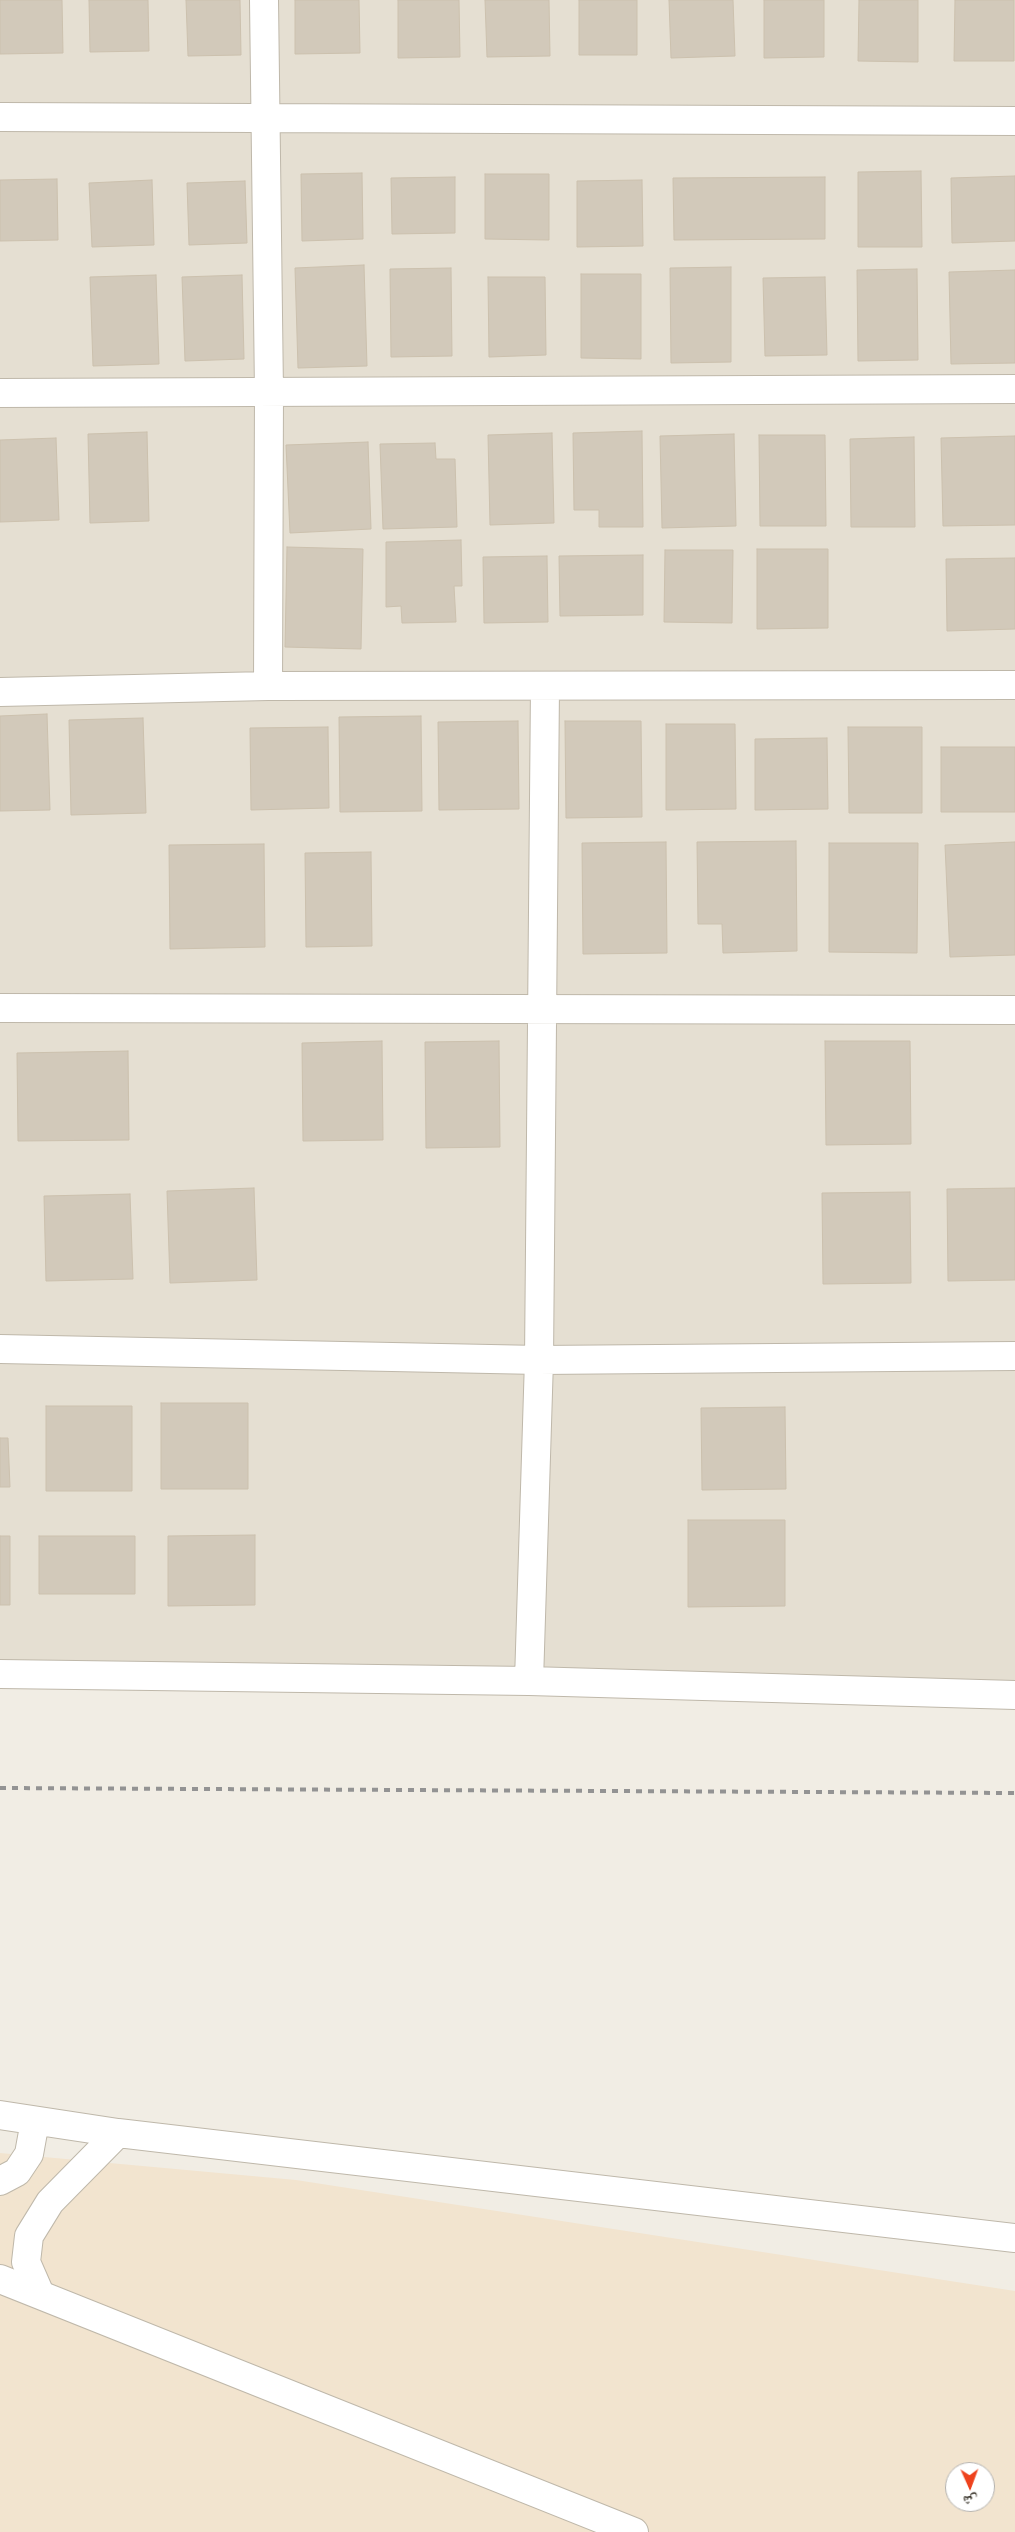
<!DOCTYPE html>
<meta charset="utf-8">
<style>
body{margin:0}
#map{position:relative;width:1015px;height:2532px;overflow:hidden;background:#f1ede4;font-family:Mulish,"Noto Naskh Arabic",sans-serif}
canvas{display:block}
.north{position:absolute;left:945px;top:2462px;width:50px;height:50px;box-sizing:border-box;background:#fff;border:1px solid #b3b1ae;border-radius:50%;rotate:178deg;font-size:14px;font-weight:700;line-height:20px;text-align:center;color:#423d34}
.north::after{content:'';display:block;margin:auto;width:18px;height:22px;background:#ee421d;clip-path:polygon(50% 0,100% 100%,50% 72%,0 100%)}
</style>
<div id="map">
<canvas width="1015" height="2532"></canvas>
<div class="north">ش</div>
</div>
<script>
const ctx = document.querySelector('canvas').getContext('2d');
ctx.lineJoin = 'round';
function fill(path, color) { ctx.fillStyle = color; ctx.fill(path, 'evenodd'); }
const toPath = rows => new Path2D(rows.map(r => 'M' + r).join(''));
function strokePath(path, color, width, dash) { ctx.strokeStyle = color; ctx.lineWidth = width; ctx.lineCap = dash ? 'butt' : 'round'; ctx.setLineDash(dash || []); ctx.stroke(path); }
fill(toPath([
 [0,0,1015,0,1015,1684,0,1683]
]), '#e5dfd2');
fill(toPath([
 [0,2153,296,2180,1015,2291,1015,2532,0,2532],
 [955,2472,985,2472,985,2502,955,2502]
]), '#f2e4cf');
const building = toPath([
 [0,0,62,0,63,53,0,54,0,0],
 [89,0,148,0,149,51,90,52,89,0],
 [186,0,240,0,241,55,188,56,186,0],
 [295,0,359,0,360,53,295,54,295,0],
 [398,0,459,0,460,57,398,58,398,0],
 [485,0,549,0,550,56,487,57,485,0],
 [579,0,637,0,637,55,579,55,579,0],
 [669,0,733,0,735,56,671,58,669,0],
 [764,0,824,0,824,57,764,58,764,0],
 [859,0,918,0,918,62,858,61,859,0],
 [955,0,1014,0,1014,61,954,61,955,0],
 [921,171,922,247,858,247,858,172,921,171],
 [362,173,363,239,302,241,301,174,362,173],
 [485,174,549,174,549,240,485,239,485,174],
 [1015,176,1015,241,952,243,951,178,1015,176],
 [455,177,455,233,392,234,391,178,455,177],
 [825,177,825,239,674,240,673,178,825,177],
 [57,179,58,240,0,241,0,180,57,179],
 [152,180,154,245,92,247,89,183,152,180],
 [642,180,643,246,577,247,577,181,642,180],
 [245,181,247,243,189,245,187,183,245,181],
 [364,265,367,366,298,368,295,268,364,265],
 [731,267,731,362,671,363,670,268,731,267],
 [451,268,452,356,391,357,390,269,451,268],
 [917,269,918,360,858,361,857,270,917,269],
 [1015,270,1015,363,951,364,949,272,1015,270],
 [581,274,641,274,641,359,581,358,581,274],
 [156,275,159,364,93,366,90,277,156,275],
 [242,275,244,359,185,361,182,277,242,275],
 [488,277,545,277,546,355,489,357,488,277],
 [825,277,827,355,765,356,763,278,825,277],
 [642,431,643,527,599,527,599,510,574,510,573,433,642,431],
 [147,432,149,521,90,523,88,434,147,432],
 [552,433,554,523,490,525,488,435,552,433],
 [734,434,736,526,662,528,660,436,734,434],
 [759,435,825,435,826,526,760,526,759,435],
 [1015,436,1015,525,943,526,941,438,1015,436],
 [914,437,915,527,851,527,850,439,914,437],
 [56,438,59,520,0,522,0,440,56,438],
 [368,442,371,529,290,533,286,445,368,442],
 [435,443,436,459,455,459,457,527,383,529,380,444,435,443],
 [461,540,462,586,454,586,456,622,402,623,401,606,386,607,386,542,461,540],
 [287,547,363,549,361,649,285,647,287,547],
 [757,549,828,549,828,628,757,629,757,549],
 [665,550,733,550,732,623,664,622,665,550],
 [643,555,643,615,560,616,559,556,643,555],
 [547,556,548,622,484,623,483,557,547,556],
 [1015,558,1015,629,947,631,946,559,1015,558],
 [47,714,50,810,0,811,0,716,47,714],
 [421,716,422,811,340,812,339,717,421,716],
 [143,718,146,813,71,815,69,720,143,718],
 [518,721,519,809,439,810,438,722,518,721],
 [565,721,641,721,642,817,566,818,565,721],
 [666,724,735,724,736,809,666,810,666,724],
 [328,727,329,808,251,810,250,728,328,727],
 [848,727,922,727,922,813,849,813,848,727],
 [827,738,828,809,755,810,755,739,827,738],
 [941,747,1015,747,1015,812,941,812,941,747],
 [796,841,797,951,723,953,722,924,698,924,697,842,796,841],
 [666,842,667,953,583,954,582,843,666,842],
 [1015,842,1015,955,950,957,945,845,1015,842],
 [829,843,918,843,917,953,829,952,829,843],
 [264,844,265,947,170,949,169,845,264,844],
 [371,852,372,946,306,947,305,853,371,852],
 [382,1041,383,1140,303,1141,302,1043,382,1041],
 [499,1041,500,1147,426,1148,425,1042,499,1041],
 [825,1041,910,1041,911,1144,826,1145,825,1041],
 [128,1051,129,1140,18,1141,17,1053,128,1051],
 [254,1188,257,1280,170,1283,167,1191,254,1188],
 [1015,1188,1015,1280,948,1281,947,1189,1015,1188],
 [910,1192,911,1283,823,1284,822,1193,910,1192],
 [130,1194,133,1279,46,1281,44,1196,130,1194],
 [161,1403,248,1403,248,1489,161,1489,161,1403],
 [46,1406,132,1406,132,1491,46,1491,46,1406],
 [785,1407,786,1489,702,1490,701,1408,785,1407],
 [0,1438,8,1438,10,1487,0,1487,0,1438],
 [688,1520,785,1520,785,1606,688,1607,688,1520],
 [255,1535,255,1605,168,1606,168,1536,255,1535],
 [0,1536,10,1536,10,1605,0,1605,0,1536],
 [39,1536,135,1536,135,1594,39,1594,39,1536]
]);
fill(building, '#d2c9ba');
strokePath(building, '#ccc1ae', 1);
const minor = toPath([
 [264,0,269,392,268,686],
 [0,117,1015,121],
 [0,393,1015,389],
 [0,692,268,686,1015,685],
 [0,1008,1015,1010],
 [0,1349,539,1360,1015,1356],
 [0,1674,529,1681,1015,1695],
 [529,1681,539,1360,545,686],
 [0,2279,634,2532]
]);
const tertiary = toPath([
 [0,2115,118,2133,1015,2238],
 [0,2181,17,2172,29,2154,35,2121],
 [40,2294,26,2262,29,2236,50,2202,118,2133]
]);
strokePath(minor, '#bfb8aa', 30);
strokePath(tertiary, '#bfb8aa', 30);
strokePath(minor, '#fff', 28);
strokePath(tertiary, '#fff', 28);
strokePath(toPath([
 [0,1788,1015,1793]
]), '#939393', 4, [6, 6]);
</script>
